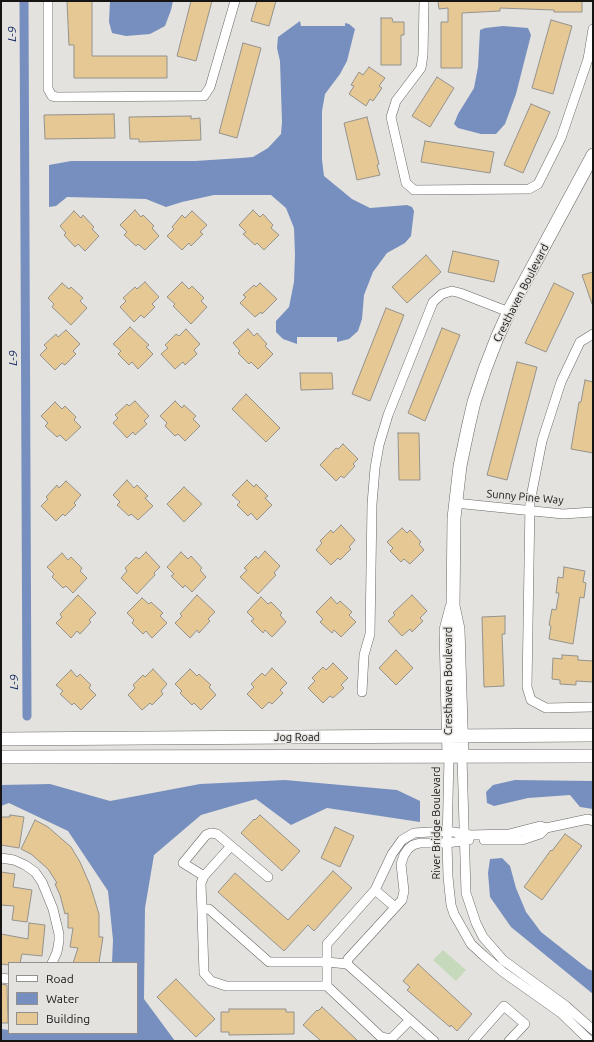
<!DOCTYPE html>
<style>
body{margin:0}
#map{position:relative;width:594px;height:1042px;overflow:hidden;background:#e4e2de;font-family:Ubuntu,sans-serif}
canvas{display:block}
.frame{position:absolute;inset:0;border:2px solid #161514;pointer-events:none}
.legend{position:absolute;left:8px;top:962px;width:130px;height:72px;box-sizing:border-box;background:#e4e2de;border:1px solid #92908d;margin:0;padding:5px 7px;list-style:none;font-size:12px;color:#161514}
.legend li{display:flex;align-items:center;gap:8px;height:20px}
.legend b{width:20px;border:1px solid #92908d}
</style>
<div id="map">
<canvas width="594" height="1042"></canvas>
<div class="frame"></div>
<ul class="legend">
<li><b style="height:5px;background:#fff"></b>Road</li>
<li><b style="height:11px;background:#778fbf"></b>Water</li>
<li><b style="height:11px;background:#e5c893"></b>Building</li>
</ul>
</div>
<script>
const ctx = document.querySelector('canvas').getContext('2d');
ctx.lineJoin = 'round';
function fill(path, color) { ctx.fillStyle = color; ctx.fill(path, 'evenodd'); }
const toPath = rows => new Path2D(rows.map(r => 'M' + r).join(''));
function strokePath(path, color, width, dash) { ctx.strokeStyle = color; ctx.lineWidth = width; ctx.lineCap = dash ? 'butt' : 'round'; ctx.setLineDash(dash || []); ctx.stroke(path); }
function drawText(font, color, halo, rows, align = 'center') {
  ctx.font = font + ' Ubuntu,sans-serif'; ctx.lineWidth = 3; ctx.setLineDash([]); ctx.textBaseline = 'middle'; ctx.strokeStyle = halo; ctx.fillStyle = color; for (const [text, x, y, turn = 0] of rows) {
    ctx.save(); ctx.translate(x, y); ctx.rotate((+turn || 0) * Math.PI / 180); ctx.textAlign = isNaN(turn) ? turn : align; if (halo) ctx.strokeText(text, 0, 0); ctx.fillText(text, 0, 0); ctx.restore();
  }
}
fill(toPath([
 [443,950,466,970,456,981,433,960]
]), '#c6dabb');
fill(toPath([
 [110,1,173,1,171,10,165,26,150,34,126,36,112,33,109,22],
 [300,21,301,26,345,26,345,23,349,24,355,29,347,61,340,74,325,94,322,111,322,160,324,176,352,199,370,208,407,205,412,207,414,211,411,236,405,243,387,253,373,272,364,295,362,319,358,331,349,339,337,342,337,337,297,337,297,344,283,339,276,332,276,321,289,307,294,282,295,255,294,228,286,208,271,195,214,195,182,202,166,207,146,199,67,197,56,206,49,207,49,165,71,161,195,161,241,158,253,157,268,148,281,134,282,122,280,61,277,48,278,37],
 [503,26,528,28,531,35,516,94,505,124,496,134,481,134,458,128,454,124,458,114,474,88,478,67,480,30,485,28],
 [285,780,397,790,420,801,420,822,327,808,291,825,256,799,201,815,154,855,145,908,144,999,175,1041,1,1041,1,1029,9,1030,9,1033,137,1033,137,963,112,963,113,940,108,891,68,831,9,803,1,806,1,785,50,784,110,801,200,784],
 [515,780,593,781,593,809,580,807,570,795,528,798,494,806,487,803,486,792,493,785],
 [502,858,510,866,516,888,526,912,541,932,588,969,593,971,593,994,511,927,490,897,488,873,490,859]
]), '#778fbf');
strokePath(toPath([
 [24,1,27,716]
]), '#778fbf', 9);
const building = toPath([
 [67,1,92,1,92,56,167,56,167,78,74,78,74,45,69,45,67,1],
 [191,1,212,1,196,61,177,56,191,1],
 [257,1,276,1,269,26,251,21,257,1],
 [438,1,582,1,582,12,554,12,554,10,500,8,500,11,462,13,462,68,441,68,441,22,448,22,448,8,439,9,438,1],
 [381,18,392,18,393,22,404,22,404,35,401,35,401,65,381,65,381,18],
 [551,20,572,26,553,94,532,88,551,20],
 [243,43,261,48,237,138,219,133,243,43],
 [369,67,385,78,379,86,382,88,373,101,370,99,366,106,349,94,354,86,351,85,359,72,363,75,369,67],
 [437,77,454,88,430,127,412,116,437,77],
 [531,104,550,112,523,173,504,165,531,104],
 [114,114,115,138,45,139,44,115,114,114],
 [191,116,191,119,200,118,201,140,139,142,139,139,130,139,129,117,191,116],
 [367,117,379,164,377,165,380,175,357,180,344,123,367,117],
 [425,141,494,152,490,173,421,162,425,141],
 [135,210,141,217,143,215,154,226,152,228,159,236,145,250,138,244,136,246,124,235,127,232,120,225,135,210],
 [253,210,260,217,263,214,273,225,271,228,279,235,264,250,257,243,255,245,243,234,246,232,239,225,253,210],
 [74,211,81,218,83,215,94,227,92,229,99,236,85,251,78,244,75,247,64,235,66,233,60,226,74,211],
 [192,211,207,225,200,232,203,234,191,246,189,243,182,250,167,236,174,229,172,227,182,215,185,218,192,211],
 [453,251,499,261,494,282,448,272,453,251],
 [426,255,441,272,407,303,392,287,426,255],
 [593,272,593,304,592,304,582,275,593,272],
 [145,282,159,297,152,304,155,307,144,318,141,315,134,322,120,307,126,301,123,298,135,287,137,289,145,282],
 [182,282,189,289,192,286,204,298,201,301,207,307,191,324,173,306,175,304,167,297,182,282],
 [62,283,69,289,71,287,83,298,80,301,87,308,71,325,52,307,54,304,48,298,62,283],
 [260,283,277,299,262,314,261,312,255,317,240,303,246,297,243,295,254,285,256,287,260,283],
 [554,283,574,293,546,352,525,343,554,283],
 [386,308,404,315,370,401,352,394,386,308],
 [130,327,149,345,146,347,153,354,138,369,132,362,129,365,118,354,121,351,113,344,130,327],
 [442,328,460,335,425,421,408,413,442,328],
 [186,329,200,344,194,350,197,354,185,365,183,362,175,369,161,354,168,348,165,345,176,334,179,336,186,329],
 [248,329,254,336,257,333,267,344,265,346,273,354,258,369,251,362,249,364,238,353,240,351,233,343,248,329],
 [66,330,80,344,73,351,76,354,65,365,62,363,55,370,40,355,47,348,44,345,56,334,58,337,66,330],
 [517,362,537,367,507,480,487,475,517,362],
 [300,373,332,373,333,389,301,390,300,373],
 [585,380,593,382,593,453,571,449,579,402,581,402,585,380],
 [246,394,280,428,266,442,232,409,246,394],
 [135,401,149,416,144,421,147,424,135,435,133,432,127,438,113,423,118,418,115,415,127,404,129,406,135,401],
 [175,401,182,408,184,405,196,416,193,419,200,426,185,441,178,434,175,436,165,426,167,423,160,416,175,401],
 [55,402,62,409,65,406,76,417,74,420,81,427,66,441,60,435,57,437,45,426,48,423,41,416,55,402],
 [398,433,419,433,420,480,399,480,398,433],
 [343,444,358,459,353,464,355,466,344,478,341,476,336,481,320,465,336,448,338,449,343,444],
 [127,480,134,488,137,485,148,496,145,498,153,506,138,520,131,514,129,516,117,505,120,502,113,495,127,480],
 [247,480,254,487,256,484,268,496,265,498,272,505,257,520,251,513,248,516,237,505,240,502,232,495,247,480],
 [66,481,81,495,74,503,76,505,65,516,63,514,56,521,41,506,48,499,46,497,57,485,59,488,66,481],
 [184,487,202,504,184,522,167,504,184,487],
 [341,525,355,540,349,547,351,549,340,560,338,558,331,565,316,550,322,543,320,541,331,530,333,533,341,525],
 [402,528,407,533,410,530,421,542,419,544,424,550,410,564,404,559,401,562,390,551,393,548,387,542,402,528],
 [265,551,280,566,274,573,276,575,258,594,240,577,247,570,244,568,256,556,258,559,265,551],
 [146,552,160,567,154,573,155,575,137,594,121,578,127,571,125,568,136,557,139,559,146,552],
 [181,552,188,559,191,556,202,568,200,570,206,577,192,592,185,585,183,588,171,576,174,574,167,567,181,552],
 [62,553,68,560,71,557,82,568,80,571,87,578,73,593,66,586,63,588,52,577,54,574,47,567,62,553],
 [564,567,585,571,583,582,586,583,584,598,580,597,573,644,549,639,551,626,549,625,552,609,556,610,559,593,556,593,558,577,563,578,564,567],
 [78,595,96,613,89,620,91,622,80,634,77,631,71,638,56,623,62,617,60,614,78,595],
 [197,595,215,612,208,619,210,621,199,633,197,630,190,638,175,623,182,616,180,614,197,595],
 [412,595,427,611,420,618,423,621,412,632,410,629,402,636,388,621,395,615,393,613,412,595],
 [261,597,268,604,271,602,282,613,280,615,286,622,272,637,265,630,263,633,251,621,254,619,247,612,261,597],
 [331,597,337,604,340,601,352,612,349,615,356,622,341,637,334,630,332,633,320,622,323,619,316,612,331,597],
 [142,598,149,604,151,602,163,613,160,616,167,623,152,638,146,631,143,634,132,623,134,620,127,613,142,598],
 [505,616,505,634,502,634,504,686,484,687,482,617,505,616],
 [396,650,413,668,396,685,379,668,396,650],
 [562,655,578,656,578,660,593,661,593,682,576,681,576,685,560,684,560,680,552,679,553,658,562,659,562,655],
 [333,663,348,678,341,685,344,688,333,698,330,696,323,703,308,688,315,681,312,678,323,667,326,670,333,663],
 [272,668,287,683,280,690,283,693,272,704,269,702,262,709,247,694,254,687,251,684,262,673,265,676,272,668],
 [153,669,167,684,161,691,163,694,152,705,150,703,142,710,128,695,135,688,133,685,143,675,145,677,153,669],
 [190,669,197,676,199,674,211,685,209,687,216,695,201,710,194,703,192,705,180,693,182,691,175,684,190,669],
 [71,670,77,677,80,674,91,685,89,688,96,695,81,710,74,703,72,705,60,694,63,691,56,685,71,670],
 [10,815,24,817,19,848,1,845,1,817,10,817,10,815],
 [260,815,300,851,282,871,241,833,254,819,255,820,260,815],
 [35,820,48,827,71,847,80,862,90,885,99,914,99,937,103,937,99,963,73,963,78,948,70,947,73,928,68,928,68,913,65,914,60,895,55,884,57,883,48,869,31,854,21,849,35,820],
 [335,827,354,836,340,867,321,858,335,827],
 [565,834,582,846,542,900,524,887,551,850,552,851,565,834],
 [333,871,352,888,314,931,308,925,284,951,218,892,235,873,288,920,333,871],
 [1,872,15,874,13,887,32,890,27,922,12,920,14,906,1,905,1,872],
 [29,923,45,925,42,956,22,954,20,963,9,963,9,965,1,964,1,934,28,939,29,923],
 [418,964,472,1014,457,1031,451,1025,450,1027,407,990,410,987,403,981,418,964],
 [176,979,215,1019,196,1037,157,997,176,979],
 [1,984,7,985,8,1023,1,1023,1,984],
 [322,1007,358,1041,321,1041,303,1025,317,1010,318,1011,322,1007],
 [229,1009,286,1009,286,1012,294,1012,294,1034,229,1035,229,1032,221,1032,221,1012,229,1012,229,1009]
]);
fill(building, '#e5c893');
strokePath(building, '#94928e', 1);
const street = toPath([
 [48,1,48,89,52,96,57,97,204,96,210,87,235,1],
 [424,1,423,55,421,68,396,101,391,117,406,183,414,190,529,189,538,184,561,138,588,59,593,29],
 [593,334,580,342,561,382,542,441,530,502,527,687,531,700,546,708,593,707],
 [455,503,563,514,593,512],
 [362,692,364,655,370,634,372,504,375,468,379,445,388,415,433,302,442,294,452,291,460,293,509,312],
 [449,757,447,843,448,877,451,905,454,914,471,944,484,956,503,972,561,1013,590,1041],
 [462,757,466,893,476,923,483,937,503,960,566,1006,593,1030],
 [484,840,522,840,540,834,546,828],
 [231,846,204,876,201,883,204,973,211,981,226,986,327,986],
 [1,858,14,860,25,865,35,872,42,882,53,909,59,934,59,941,57,952,52,963],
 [204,876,183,863,206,835,211,833,217,834,268,877],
 [375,890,395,907],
 [202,909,209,909,269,962,327,962,347,964,434,1041],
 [347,964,348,959,402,900,404,891,401,864,404,855,408,849,413,845,420,843,447,843,469,840],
 [1,978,9,979],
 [410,1020,391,1039,381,1037,327,986,327,944,375,890,392,854,402,840,414,833,447,831,471,835,509,834,540,826,546,828,588,819,593,821],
 [473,1041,504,1006,525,1024,509,1041]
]);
const secondary = toPath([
 [1,739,593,735],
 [1,757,593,756],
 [449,757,446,630,452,607],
 [462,757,458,629,453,606,454,518,460,466,468,428,474,402,485,369,497,338,511,307,593,155]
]);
strokePath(street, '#6a6865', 10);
strokePath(secondary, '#6a6865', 14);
strokePath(street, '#fff', 9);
strokePath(secondary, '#fff', 13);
drawText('11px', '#161514', '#e4e2de', [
 ["Cresthaven Boulevard",521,293,-63],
 ["Sunny Pine Way",525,497,5],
 ["Cresthaven Boulevard",448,681,-90],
 ["Jog Road",297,737],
 ["River Bridge Boulevard",436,823,-90]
]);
drawText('italic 12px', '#0c235d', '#e4e2de', [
 ["L-9",12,34,-90],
 ["L-9",13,358,-90],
 ["L-9",14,682,-90]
]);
</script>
